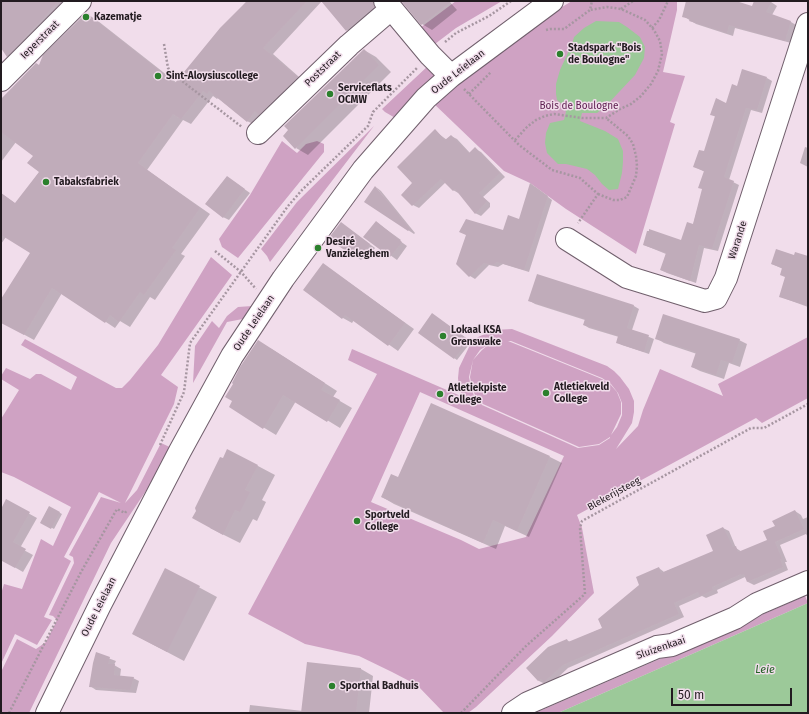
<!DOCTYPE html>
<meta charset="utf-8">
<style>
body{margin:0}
#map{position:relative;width:809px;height:714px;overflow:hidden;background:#f1ddeb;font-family:"Fira Sans",sans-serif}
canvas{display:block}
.frame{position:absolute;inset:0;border:2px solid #221b20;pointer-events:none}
.scale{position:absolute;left:671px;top:688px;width:121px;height:18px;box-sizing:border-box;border:2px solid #221b20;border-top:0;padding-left:5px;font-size:12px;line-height:14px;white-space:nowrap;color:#221b20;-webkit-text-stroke:3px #f1ddeb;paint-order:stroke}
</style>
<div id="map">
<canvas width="809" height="714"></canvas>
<div class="frame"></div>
<div class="scale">50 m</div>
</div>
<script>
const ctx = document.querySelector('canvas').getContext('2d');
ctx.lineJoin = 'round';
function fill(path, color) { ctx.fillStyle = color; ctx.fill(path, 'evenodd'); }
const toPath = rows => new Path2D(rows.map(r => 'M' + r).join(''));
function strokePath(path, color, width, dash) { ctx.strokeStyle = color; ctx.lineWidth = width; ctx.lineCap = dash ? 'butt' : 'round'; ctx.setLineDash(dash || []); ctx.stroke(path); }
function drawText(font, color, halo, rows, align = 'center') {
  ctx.font = font + ' "Fira Sans",sans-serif'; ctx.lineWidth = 3; ctx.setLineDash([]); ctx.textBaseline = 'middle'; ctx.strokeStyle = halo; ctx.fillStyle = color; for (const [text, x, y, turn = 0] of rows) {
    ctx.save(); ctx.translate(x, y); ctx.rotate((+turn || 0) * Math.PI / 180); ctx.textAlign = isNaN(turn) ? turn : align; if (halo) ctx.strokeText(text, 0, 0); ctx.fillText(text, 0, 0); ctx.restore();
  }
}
fill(toPath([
 [456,1,502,1,456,28,431,47,416,31],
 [572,1,677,1,677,10,663,72,685,76,670,122,675,124,636,254,566,209,530,183,504,171,431,101,547,16],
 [429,65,437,77,397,119,385,112,382,109],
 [374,126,270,262,267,256,261,249,297,202],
 [282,141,297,153,306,144,317,141,324,144,324,152,238,258,222,247,219,239,250,195],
 [211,257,232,275,161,375,178,387,174,404,125,503,137,490,161,443,174,449,111,543,29,713,1,713,1,672,17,639,36,649,46,642,57,620,53,616,49,615,74,563,73,557,69,555,101,497,121,503,99,492,64,557,71,561,44,617,52,620,37,645,15,634,1,664,1,594,4,584,22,589,41,539,53,546,71,507,14,477,1,472,1,419,19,390,1,379,1,376,6,368,30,379,36,374,41,374,71,390,77,377,21,345,25,339,116,388,122,388,130,380,158,345],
 [252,306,248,318,227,322,193,383,195,346,212,321,219,328,227,316,238,307],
 [512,329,607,366,614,371,620,377,629,389,634,401,634,412,632,423,616,449,638,426,643,410,660,369,723,396,718,384,808,337,808,398,762,423,756,418,577,515,582,528,594,593,552,636,476,707,468,713,444,713,417,685,392,672,359,656,305,644,248,614,377,374,348,360,352,349,463,397,459,388,458,378,459,368,470,345,478,337,494,330],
 [508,341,511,341,602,378,611,384,618,393,622,403,622,415,617,427,611,435,621,414,621,402,617,392,610,384,602,379],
 [488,345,482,350,473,360,470,377,472,387,475,395,483,404,579,447,599,444,610,437,610,438,599,445,578,448,482,405,474,396,471,387,469,377,473,360,480,350],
 [420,392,564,456,526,537,479,549,461,540,371,502],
 [805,596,808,603,558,713,535,713]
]), '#cfa2c3');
fill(toPath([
 [596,21,619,22,627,27,640,37,645,47,644,58,635,75,604,108,597,113,582,113,580,121,605,131,618,139,623,151,623,162,622,173,618,189,609,190,602,184,595,175,587,169,566,164,558,164,547,153,545,143,546,133,550,123,564,120,566,112,563,105,557,100,556,94,556,84,560,70,572,44,574,37,584,28],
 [808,603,808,713,558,713]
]), '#9cc999');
fill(toPath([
 [1,1,66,1,13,59,7,56,1,46],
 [247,1,322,1,273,54,307,84,257,126,247,121,218,98,217,99,213,96,191,124,183,120,147,170,210,214,181,254,185,256,155,300,150,297,130,327,120,321,115,328,62,293,34,340,1,322,1,301,32,253,6,237,1,244,1,193,16,204,40,171,34,156,16,142,1,162,1,100,39,66,88,15,98,21,177,83],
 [323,1,384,1,357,36,347,30],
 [403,1,449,1,457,10,432,30,422,24],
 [696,1,733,1,753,7,755,1,767,1,771,2,777,6,772,15,791,22,796,25,791,43,735,28,733,36,696,24,683,16],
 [364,50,376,57,391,72,308,155,296,148],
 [767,78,772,81,762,113,751,110,729,180,739,185,718,251,704,248,696,283,667,273,661,270,666,254,644,245,682,241,693,225,703,189,705,172,695,167,705,152,716,117,712,115,726,105,737,87],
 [435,131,447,140,451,136,457,139,470,153,475,149,481,152,505,177,483,197,490,203,490,207,481,216,475,213,460,194,453,190,446,182,419,208,413,205,402,195,414,183],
 [805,147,808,148,808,167,800,163],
 [233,181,250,193,229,220,223,217],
 [376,187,381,191,415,233,414,234,408,230],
 [535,187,552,200,529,272,503,264,498,267,489,265,475,279,470,276,467,235,461,232,504,231,520,220],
 [376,222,401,240,400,241,407,246,397,260,365,237],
 [341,223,375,248,366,260,363,258,361,260,329,239],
 [795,256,808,257,808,307,786,299,780,296,786,277,783,269,772,264],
 [323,264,414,329,398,351,354,320,352,323,343,318,304,290],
 [530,301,634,306,639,309,632,330,654,339,649,354,622,345,617,342,619,337,589,328,584,325,585,320,535,304],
 [435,316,471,342,457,360,419,333],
 [656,338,739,340,747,344,740,367,729,363,724,379,700,371,692,367,697,354,664,343],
 [270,348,337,391,333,397,352,408,340,428,296,401,276,435,230,407,234,401,235,384],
 [550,457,562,463,529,537,505,526,496,549,394,504,382,497,399,478],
 [223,460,258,466,275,475,262,500,266,502,257,521,253,519,240,543,210,528],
 [6,501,37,518,20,548,33,555,23,572,2,560,1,511],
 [49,507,62,514,54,529,41,522],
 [795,511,801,515,803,519,808,517,808,537,806,534,780,545,787,562,785,562,788,570,754,585,748,582,745,577,717,590,718,593,706,598,702,596,679,606,684,617,568,668,550,685,546,682,545,684,539,681,527,668,567,640,570,642,603,628,659,568,664,572,714,552,723,528,729,531,736,548,742,552,769,540,776,526],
 [165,569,217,597,184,661,133,634],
 [97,654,116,661,114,665,121,669,120,677,133,678,139,681,136,693,96,690,90,686],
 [308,663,361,669,373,676,369,713,249,713,250,705,303,711]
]), '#0003');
fill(toPath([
 [1,1,58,1,44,17,46,16,29,32,21,42,7,57,1,48],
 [247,1,307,1,263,48,298,77,259,115,255,111,247,122,209,91,207,94,203,91,181,119,173,114,138,163,200,208,172,248,176,250,144,295,140,292,119,322,110,315,105,323,52,288,24,335,1,323,1,299,30,253,1,235,1,193,15,203,39,172,27,163,33,156,1,132,1,99,36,63,39,65,43,55,85,14,88,14,175,83,220,28],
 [321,1,373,1,374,7,346,31],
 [401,1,452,1,421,25],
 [686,1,736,1,752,6,754,1,772,1,766,12,791,21,785,41,729,25,727,33,689,21,690,19,682,17],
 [364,49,379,65,295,149,283,136,288,130,284,126],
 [742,69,767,77,757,110,746,108,730,158,724,177,734,181,712,249,699,245,690,281,660,270,666,253,643,245,647,231,649,231,649,229,681,240,687,222,693,224,702,189,698,188,704,171,693,167,699,150,704,151,715,116,710,115,716,98,726,103,732,84,737,86],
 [435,129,445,140,451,135,469,153,475,147,500,173,479,193,487,201,475,214,455,189,453,191,441,179,412,206,401,195,412,183,397,167],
 [227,176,245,189,223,218,205,204],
 [530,183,548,196,524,270,497,262,493,265,484,263,469,277,456,264,466,235,459,232,466,219,503,230,508,215,519,219],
 [375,186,410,229,408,231,364,202],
 [376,221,402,242,390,257,363,237],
 [341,222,370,244,360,257,357,255,355,257,328,239],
 [776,249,794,255,795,252,808,256,808,306,779,297,785,277,780,275,782,268,771,264],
 [323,263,405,323,388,346,345,315,342,319,303,290],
 [537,274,634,305,627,328,649,335,644,352,616,343,618,336,583,325,585,319,528,301],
 [432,313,469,340,454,359,418,333],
 [663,314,740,339,732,363,721,360,716,375,691,367,696,352,655,339],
 [258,340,325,383,321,390,340,400,327,422,283,395,263,429,229,407,232,401,225,397,233,384,232,383,240,367],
 [431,403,550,456,517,531,493,520,483,543,381,497,391,474,398,477],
 [227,449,258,465,245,490,250,492,240,512,235,510,223,535,192,518,196,511,195,508,220,457,223,458],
 [6,499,30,512,13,542,26,549,15,568,2,561,1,563,1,509],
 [49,506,60,512,51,529,40,523],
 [795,510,804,529,775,542,782,559,780,559,783,567,747,582,744,574,741,575,741,574,712,587,713,590,700,596,698,592,674,603,679,614,563,665,544,682,541,679,538,681,526,668,548,647,567,639,568,642,602,628,598,619,639,585,636,577,659,567,661,573,713,551,706,535,723,527,733,547,736,546,738,552,767,540,763,531,775,526,772,521],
 [165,568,200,586,167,652,132,634],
 [96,652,110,657,108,664,115,664,114,675,134,677,130,690,89,687,93,663],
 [307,662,361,668,356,713,301,713]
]), '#c0acba');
const minor = toPath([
 [385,1,430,55,451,76],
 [1,80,80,1],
 [258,133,349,45,391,9],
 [567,239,627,277,705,301,716,298,726,278,808,24],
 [47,713,100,605,180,451,232,356,283,279,363,170,426,98,451,76,552,1],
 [513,713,528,703,657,647,672,645,735,618,757,604,808,582]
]);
strokePath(minor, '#705f6c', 24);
strokePath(toPath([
 [621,9,633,1],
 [652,28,659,20,668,1],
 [546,30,550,29,564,29,590,10,592,1],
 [445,42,456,33,489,16,511,1],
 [164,44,168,68,178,78,242,127],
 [464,89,519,145,552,170,580,178,598,194,578,223],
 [469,94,491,72],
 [515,140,527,127,536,120,545,116,554,114,582,118,606,118,620,109,631,104,641,96,651,84,658,71,662,54,660,41,654,30,645,20,621,9,607,7,590,10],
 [598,194,613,200,620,200,627,197,636,176,637,166,636,156,633,144,628,136,606,118],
 [215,251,241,272,256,289],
 [160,445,184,392,190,343,288,206,302,190,368,126,373,112,417,68],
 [9,713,81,572,117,509,125,513,127,510],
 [461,713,526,646,585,594,580,528,582,521,751,428,764,428,808,404]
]), '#a696a1', 2.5, [2, 2]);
strokePath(minor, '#fff', 22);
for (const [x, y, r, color] of [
 [86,17,4,"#2b802d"],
 [560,54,4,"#2b802d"],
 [158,76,4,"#2b802d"],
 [330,94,4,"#2b802d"],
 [46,182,4,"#2b802d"],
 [318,248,4,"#2b802d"],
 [443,336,4,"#2b802d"],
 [546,393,4,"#2b802d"],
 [440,394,4,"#2b802d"],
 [357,521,4,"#2b802d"],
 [332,686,4,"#2b802d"]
]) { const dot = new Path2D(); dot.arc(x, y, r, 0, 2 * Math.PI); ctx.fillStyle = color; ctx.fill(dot); strokePath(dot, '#f1ddeb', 1.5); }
drawText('bold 10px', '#221b20', '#f1ddeb', [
 ["Kazematje",94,17],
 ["Stadspark \"Bois",568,48],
 ["de Boulogne\"",568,60],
 ["Sint-Aloysiuscollege",166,76],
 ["Serviceflats",338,88],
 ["OCMW",338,100],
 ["Tabaksfabriek",54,182],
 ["Desiré",326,242],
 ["Vanzieleghem",326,254],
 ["Lokaal KSA",451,330],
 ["Grenswake",451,342],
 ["Atletiekveld",554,387],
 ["College",554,399],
 ["Atletiekpiste",448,388],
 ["College",448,400],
 ["Sportveld",365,515],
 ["College",365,527],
 ["Sporthal Badhuis",340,686]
], 'left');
drawText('10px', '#221b20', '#f1ddeb', [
 ["Ieperstraat",40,40,-45],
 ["Poststraat",323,69,-44],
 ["Oude Leielaan",458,72,-38],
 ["Warande",738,240,-72],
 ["Oude Leielaan",254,323,-56],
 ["Blekerijsteeg",614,494,-29],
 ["Oude Leielaan",99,607,-63],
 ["Sluizenkaai",661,648,-19]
]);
drawText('10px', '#5f2052', '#f1ddeb', [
 ["Bois de Boulogne",579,106]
]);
drawText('italic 11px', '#246125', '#f1ddeb', [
 ["Leie",765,670]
]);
</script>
